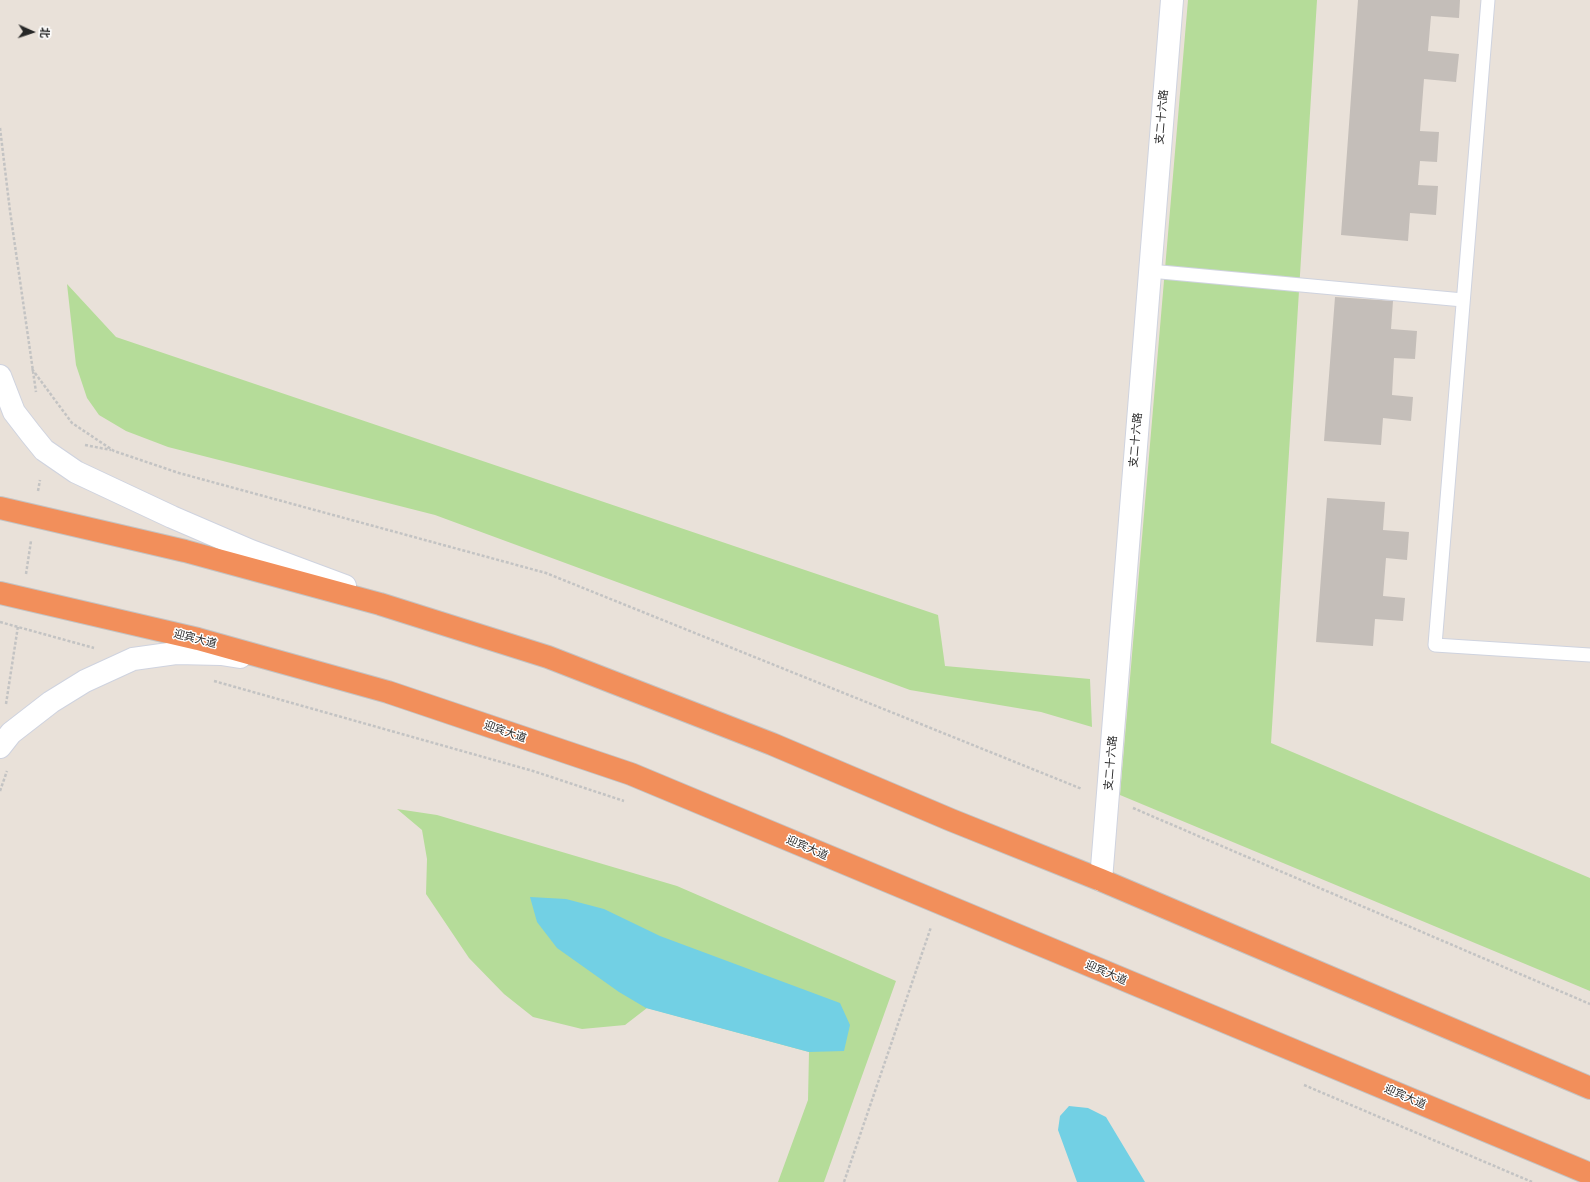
<!DOCTYPE html>
<meta charset="utf-8">
<style>
body{margin:0}
#map{position:relative;width:1590px;height:1182px;overflow:hidden;background:#e9e1d9;font-family:"Fira Sans Condensed","Noto Sans SC",sans-serif}
canvas{display:block}
.north{position:absolute;left:12px;top:12px;width:40px;height:40px;-webkit-text-stroke:3px #fff;paint-order:stroke;rotate:93deg;font-size:11px;font-weight:700;line-height:16px;text-align:center;color:#272727}
.north::after{content:'';display:block;margin:auto;width:14px;height:18px;background:#272727;clip-path:polygon(50% 0,100% 100%,50% 72%,0 100%)}
</style>
<div id="map">
<canvas width="1590" height="1182"></canvas>
<div class="north">北</div>
</div>
<script>
const ctx = document.querySelector('canvas').getContext('2d');
ctx.lineJoin = 'round';
function fill(path, color) { ctx.fillStyle = color; ctx.fill(path, 'evenodd'); }
const toPath = rows => new Path2D(rows.map(r => 'M' + r).join(''));
function strokePath(path, color, width, dash) { ctx.strokeStyle = color; ctx.lineWidth = width; ctx.lineCap = dash ? 'butt' : 'round'; ctx.setLineDash(dash || []); ctx.stroke(path); }
function drawText(font, color, halo, rows, align = 'center') {
  ctx.font = font + ' "Fira Sans Condensed","Noto Sans SC",sans-serif'; ctx.lineWidth = 3; ctx.setLineDash([]); ctx.textBaseline = 'middle'; ctx.strokeStyle = halo; ctx.fillStyle = color; for (const [text, x, y, turn = 0] of rows) {
    ctx.save(); ctx.translate(x, y); ctx.rotate((+turn || 0) * Math.PI / 180); ctx.textAlign = isNaN(turn) ? turn : align; if (halo) ctx.strokeText(text, 0, 0); ctx.fillText(text, 0, 0); ctx.restore();
  }
}
fill(toPath([
 [1188,0,1317,0,1271,743,1590,878,1590,991,1120,795],
 [67,284,116,337,938,615,945,666,1090,679,1092,727,1041,712,910,690,435,515,168,447,126,431,99,415,87,398,76,365],
 [397,809,437,815,677,886,896,981,824,1182,778,1182,808,1100,809,1052,647,1008,625,1025,582,1029,533,1017,504,994,469,958,426,894,427,859,422,830]
]), '#b5dc99');
fill(toPath([
 [530,897,566,899,604,909,660,936,840,1003,850,1025,844,1051,809,1052,646,1008,619,992,557,948,537,922],
 [1069,1106,1088,1108,1106,1117,1145,1182,1077,1182,1058,1130,1060,1116]
]), '#72d0e4');
fill(toPath([
 [1358,0,1460,0,1459,18,1431,16,1428,51,1459,54,1456,82,1424,79,1420,131,1439,132,1437,162,1420,161,1418,185,1438,186,1436,215,1410,213,1408,241,1341,235],
 [1335,297,1393,301,1391,329,1417,331,1415,359,1394,358,1392,395,1413,397,1411,421,1383,418,1381,445,1324,441],
 [1327,498,1385,502,1383,530,1409,532,1407,560,1386,558,1383,596,1405,598,1403,621,1375,619,1373,646,1316,642]
]), '#c4beb9');
const lane = toPath([
 [1488,0,1435,645,1590,655],
 [1150,271,1463,300]
]);
const secondary = toPath([
 [0,376,14,412,31,434,44,450,76,472,172,517,251,551,345,586],
 [0,747,11,733,51,702,85,681,133,659,176,653,221,654,240,657],
 [1101,880,1172,0]
]);
const highway = toPath([
 [0,508,185,551,380,604,548,657,772,744,951,820,1101,880,1590,1088],
 [0,593,198,639,388,692,631,774,1590,1174]
]);
strokePath(lane, '#cfd3df', 15);
strokePath(secondary, '#cfd3df', 24);
strokePath(highway, '#c3c3c3', 24);
strokePath(toPath([
 [0,128,10,211,36,392],
 [32,369,72,423,114,451,179,473,546,573,1082,789],
 [85,445,111,450],
 [38,491,40,480],
 [26,574,31,541],
 [0,622,94,648],
 [214,681,533,771,624,801],
 [6,704,18,626],
 [0,791,7,771],
 [1133,808,1590,1004],
 [1304,1085,1532,1182],
 [844,1182,931,927]
]), '#c3c3c3', 2.5, [3, 2]);
strokePath(lane, '#fff', 13);
strokePath(secondary, '#fff', 22);
strokePath(highway, '#f28f5b', 22);
drawText('11px', '#272727', '#fff', [
 ["支二十六路",1162,117,-85],
 ["支二十六路",1136,440,-85],
 ["迎宾大道",195,639,14],
 ["迎宾大道",505,732,19],
 ["支二十六路",1111,763,-85],
 ["迎宾大道",807,848,23],
 ["迎宾大道",1106,973,23],
 ["迎宾大道",1405,1097,23]
]);
</script>
